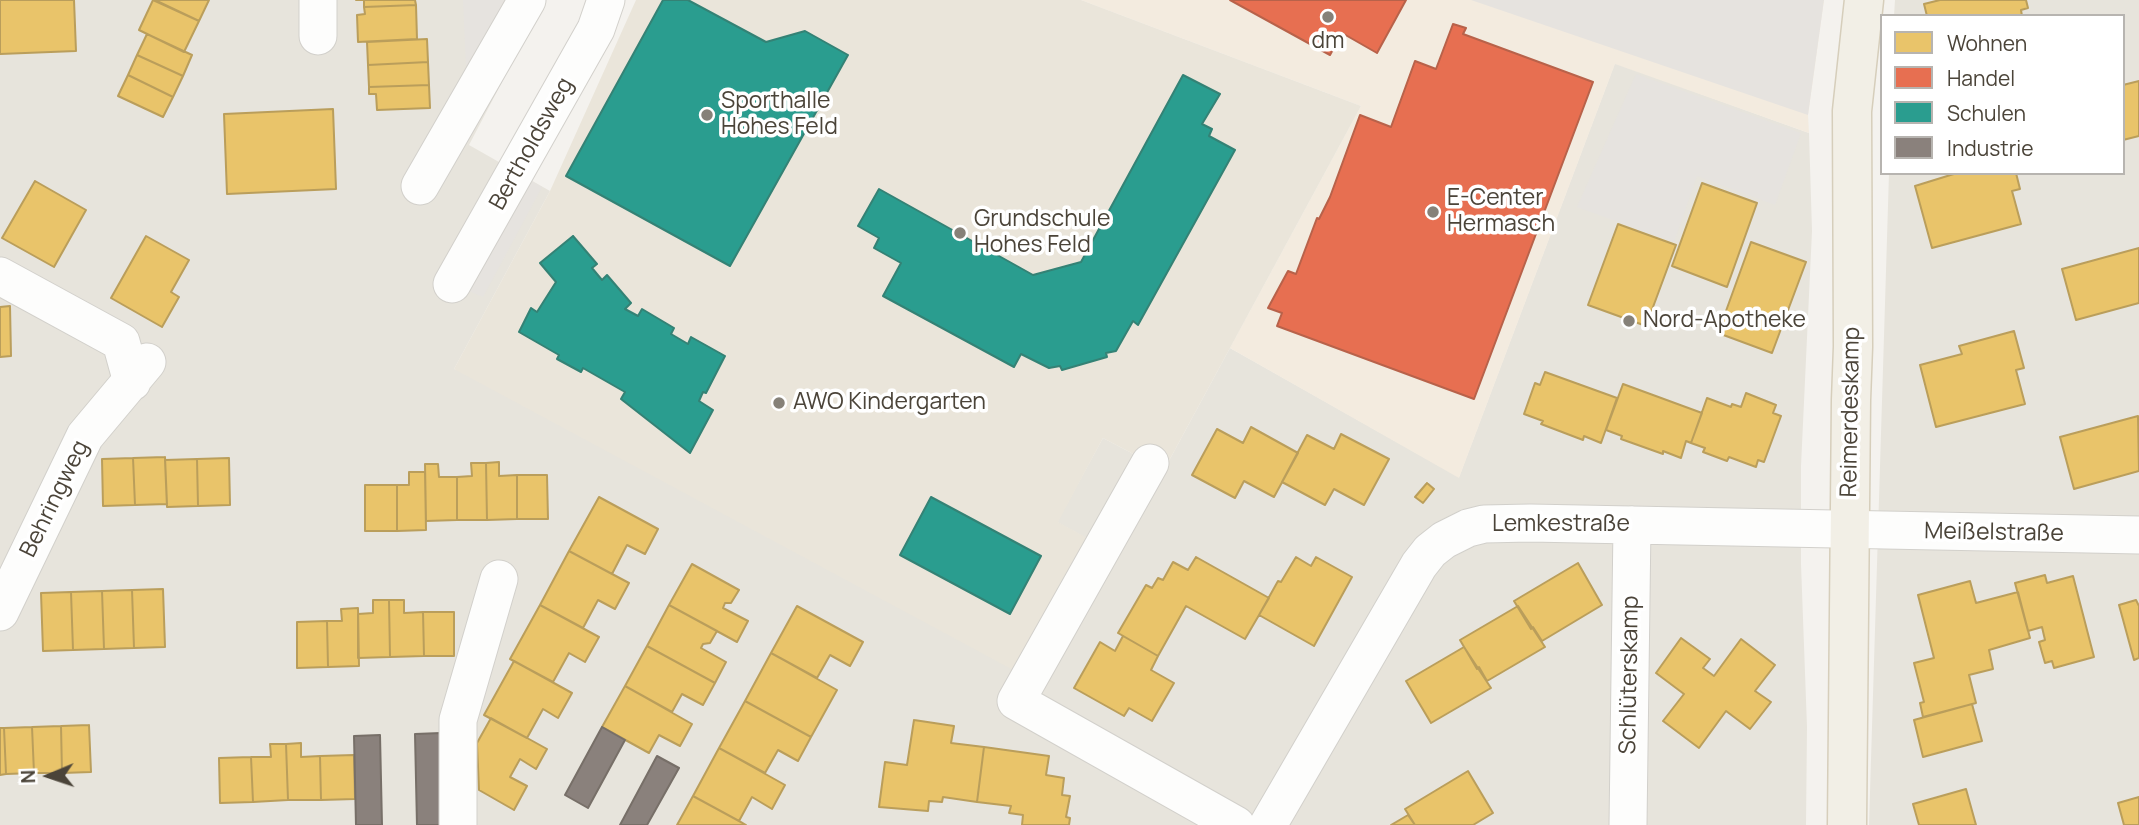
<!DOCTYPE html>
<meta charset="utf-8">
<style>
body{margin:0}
#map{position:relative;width:2139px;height:825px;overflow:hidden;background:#f4f2ee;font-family:Manrope,sans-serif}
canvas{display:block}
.legend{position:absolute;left:1880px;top:14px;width:245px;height:161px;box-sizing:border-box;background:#fff;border:2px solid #b7b4b0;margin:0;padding:9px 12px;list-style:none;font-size:21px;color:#4b4439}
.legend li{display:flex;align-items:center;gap:14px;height:35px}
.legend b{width:35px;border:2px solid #b7b4b0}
.north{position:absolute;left:14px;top:741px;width:70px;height:70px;-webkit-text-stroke:5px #fff;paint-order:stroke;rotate:268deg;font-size:19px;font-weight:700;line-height:28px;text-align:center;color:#4b4439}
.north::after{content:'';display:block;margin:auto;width:24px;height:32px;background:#4b4439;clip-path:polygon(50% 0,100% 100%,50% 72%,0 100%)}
</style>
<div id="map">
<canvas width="2139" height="825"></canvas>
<ul class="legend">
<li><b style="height:19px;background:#e9c46a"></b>Wohnen</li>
<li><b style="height:19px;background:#e76f51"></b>Handel</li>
<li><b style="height:19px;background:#2a9d8f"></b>Schulen</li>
<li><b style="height:19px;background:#8a817c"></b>Industrie</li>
</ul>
<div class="north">N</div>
</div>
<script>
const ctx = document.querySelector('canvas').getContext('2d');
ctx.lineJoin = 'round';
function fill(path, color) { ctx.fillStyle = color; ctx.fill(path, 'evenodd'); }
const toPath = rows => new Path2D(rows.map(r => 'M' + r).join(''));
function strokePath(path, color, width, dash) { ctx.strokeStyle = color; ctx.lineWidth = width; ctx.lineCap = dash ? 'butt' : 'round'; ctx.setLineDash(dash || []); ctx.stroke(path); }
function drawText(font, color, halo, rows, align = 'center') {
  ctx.font = font + ' Manrope,sans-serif'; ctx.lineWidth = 7; ctx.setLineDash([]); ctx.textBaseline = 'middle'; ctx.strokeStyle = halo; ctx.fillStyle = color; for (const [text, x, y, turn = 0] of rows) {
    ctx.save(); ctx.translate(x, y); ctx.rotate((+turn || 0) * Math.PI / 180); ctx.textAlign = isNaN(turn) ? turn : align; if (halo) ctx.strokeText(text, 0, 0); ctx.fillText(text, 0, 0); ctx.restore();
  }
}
fill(toPath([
 [0,0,545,0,469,145,550,191,454,369,1088,539,1057,522,1103,438,1164,470,1230,348,1459,477,1615,63,1809,133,1812,231,1801,466,1801,564,1807,727,1806,825,0,825],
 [1895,0,2139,0,2139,825,1869,825,1889,173,2123,173,2123,16,1894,16]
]), '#e7e4dc');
fill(toPath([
 [1081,0,1824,0,1808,115,1809,133,1615,64,1459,478,1230,348,1361,106]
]), '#f3ebdf');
fill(toPath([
 [636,0,1081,0,1361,106,1164,470,1103,438,1058,522,1089,539,1017,672,454,369,550,191]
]), '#eae5da');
fill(toPath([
 [463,0,507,0,466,67],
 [1471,0,1824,0,1808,115],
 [1636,74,1801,133,1775,205,1697,176,1674,242,1577,207],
 [516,172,542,187,483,297,452,284]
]), '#e6e3df');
const homes = toPath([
 [0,0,74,0,76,51,0,54,0,0],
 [153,0,199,21,184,52,139,30,153,0],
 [155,0,209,0,199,21,155,0],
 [356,0,415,0,416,5,364,7,364,0,356,0],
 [1940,0,2026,0,2028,8,2021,10,2022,16,1927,16,1924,4,1940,0],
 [416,5,417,39,358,42,357,15,365,14,364,7,416,5],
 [147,34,192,55,183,76,137,55,147,34],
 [427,39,428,62,368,65,367,42,427,39],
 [137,55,183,76,173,97,128,75,137,55],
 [428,62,429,85,369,87,368,65,428,62],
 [128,75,173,97,163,117,118,96,128,75],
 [2139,81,2139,136,2123,140,2123,85,2139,81],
 [429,85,430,108,377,110,376,94,369,94,369,87,429,85],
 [333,109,336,189,227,194,224,114,333,109],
 [1957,173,2016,173,2020,189,2012,191,2021,224,1932,248,1915,186,1957,173],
 [35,181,86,210,54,267,2,238,35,181],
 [1702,183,1757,203,1727,287,1672,266,1702,183],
 [1618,224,1676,245,1646,326,1588,305,1618,224],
 [146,236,189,260,171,292,179,297,162,327,111,298,146,236],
 [1751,242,1806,262,1772,353,1718,333,1751,242],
 [2139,248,2139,303,2076,320,2062,269,2139,248],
 [10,306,11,356,0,357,0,307,10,306],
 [2014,331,2024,368,2016,370,2025,404,1936,427,1920,365,1962,354,1959,346,2014,331],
 [1545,372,1617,398,1601,443,1584,436,1583,440,1541,424,1543,421,1524,414,1535,383,1540,385,1545,372],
 [1623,384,1702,413,1691,443,1686,441,1681,458,1663,451,1663,454,1621,439,1622,436,1606,430,1623,384],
 [1746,393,1776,405,1773,413,1781,416,1764,462,1758,460,1756,467,1729,457,1727,461,1703,452,1705,448,1691,443,1707,398,1731,407,1732,404,1741,407,1746,393],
 [2138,416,2139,471,2074,489,2060,437,2138,416],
 [1251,427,1298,453,1274,497,1244,481,1235,498,1192,475,1217,429,1243,443,1251,427],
 [1341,434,1389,459,1364,505,1334,489,1325,505,1282,482,1307,435,1334,449,1341,434],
 [165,457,167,504,135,505,133,458,165,457],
 [133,458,135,505,103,506,102,459,133,458],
 [229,458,230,505,198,506,197,459,229,458],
 [197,459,198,506,167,507,165,460,197,459],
 [499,462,499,476,517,475,517,519,487,520,486,463,499,462],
 [471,463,486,463,487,520,457,520,457,477,472,476,471,463],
 [425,464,438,464,439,477,457,477,457,520,426,521,425,464],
 [409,472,425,472,426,530,397,531,397,485,409,485,409,472],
 [517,475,547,475,548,519,517,519,517,475],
 [1427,483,1434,489,1423,503,1415,497,1427,483],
 [365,485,397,485,397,531,365,531,365,485],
 [599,497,658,529,645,554,627,545,612,574,569,551,599,497],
 [569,551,629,583,615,609,598,600,583,628,540,605,569,551],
 [1196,557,1269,598,1245,639,1186,606,1158,656,1118,633,1146,585,1152,588,1158,578,1163,580,1173,562,1188,570,1196,557],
 [1296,557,1311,566,1316,557,1352,577,1314,646,1259,615,1278,581,1281,582,1296,557],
 [1578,563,1602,605,1542,641,1533,627,1531,629,1514,601,1578,563],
 [692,564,739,590,731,603,725,603,723,608,748,621,737,642,669,605,692,564],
 [2045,575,2047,583,2073,576,2094,657,2054,668,2052,661,2045,663,2039,642,2045,640,2042,627,2028,631,2015,583,2045,575],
 [1970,581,1976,603,2018,592,2030,638,1989,650,1993,669,1969,675,1976,703,1923,717,1920,703,1924,702,1914,663,1934,658,1918,595,1970,581],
 [163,589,165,647,134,648,132,590,163,589],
 [132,590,134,648,104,649,102,591,132,590],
 [102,591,104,649,73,650,71,592,102,591],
 [71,592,73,650,43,651,41,593,71,592],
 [373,600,389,600,390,657,358,658,358,614,373,613,373,600],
 [389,600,404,600,404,613,423,612,424,656,390,657,389,600],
 [2136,600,2139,606,2139,658,2134,660,2119,605,2136,600],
 [540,605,599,637,585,662,569,653,553,682,510,659,540,605],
 [669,605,717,631,710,643,703,644,701,648,726,662,715,683,647,646,669,605],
 [797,606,863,642,850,666,830,655,817,678,771,653,797,606],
 [1518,606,1545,647,1487,681,1479,667,1477,669,1460,640,1518,606],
 [358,608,359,666,328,667,327,621,342,621,341,609,358,608],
 [423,612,454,612,454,656,424,656,423,612],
 [327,621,328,667,297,668,297,622,327,621],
 [1123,636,1158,656,1151,670,1174,683,1152,721,1129,708,1124,716,1074,688,1100,642,1115,651,1123,636],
 [1681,638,1710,659,1703,668,1714,676,1741,639,1775,665,1755,691,1771,702,1750,729,1726,711,1699,748,1663,721,1684,694,1656,673,1681,638],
 [647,646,715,683,703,705,682,694,672,712,625,686,647,646],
 [1464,647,1491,688,1431,723,1406,681,1464,647],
 [771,653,837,690,811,737,745,701,771,653],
 [514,661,572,693,558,718,543,709,527,738,484,715,514,661],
 [625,686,692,724,680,746,659,735,649,753,602,727,625,686],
 [745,701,811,737,798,761,778,750,765,773,719,748,745,701],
 [1972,704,1982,741,1923,757,1914,720,1972,704],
 [491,718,547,749,536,769,520,759,510,777,527,786,514,810,479,790,477,743,491,718],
 [914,720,954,726,951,743,984,747,977,802,943,797,942,802,929,801,928,811,879,807,885,762,907,765,914,720],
 [89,725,91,772,62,773,61,726,89,725],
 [61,726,62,773,34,773,32,727,61,726],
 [32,727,34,773,6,774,4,728,32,727],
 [0,728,4,728,6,774,0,775,0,728],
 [301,743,301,757,320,756,321,800,288,800,286,744,301,743],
 [270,744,286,744,288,800,253,802,251,757,271,757,270,744],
 [984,747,1049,756,1046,775,1064,778,1062,795,1070,796,1066,817,1070,818,1069,825,1022,825,1023,815,1009,813,1011,806,977,802,984,747],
 [719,748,785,785,772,809,752,797,739,821,693,796,719,748],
 [354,755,355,799,321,800,320,756,354,755],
 [251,757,253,802,220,803,219,758,251,757],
 [1468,771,1493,813,1473,825,1415,825,1405,809,1468,771],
 [1966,789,1976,825,1919,825,1913,804,1966,789],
 [693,796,739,821,746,825,677,825,693,796],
 [2139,797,2139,825,2124,825,2118,803,2139,797],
 [1408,815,1415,825,1391,825,1408,815]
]);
fill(homes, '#e9c46a');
strokePath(homes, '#ba9e5b', 2);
const shops = toPath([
 [1230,0,1406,0,1377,53,1342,33,1330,55,1230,0],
 [1453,24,1466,28,1463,34,1593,82,1474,399,1277,326,1282,313,1268,308,1288,271,1296,274,1317,218,1319,219,1330,197,1360,115,1391,127,1415,61,1436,69,1453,24]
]);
fill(shops, '#e76f51');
strokePath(shops, '#b8624a', 2);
const schools = toPath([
 [663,0,688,0,766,42,805,31,848,55,730,266,566,176,663,0],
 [1183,75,1220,94,1202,124,1212,129,1209,136,1235,150,1138,325,1133,321,1116,351,1106,353,1107,357,1062,370,1060,366,1049,368,1021,354,1014,367,883,296,901,263,874,248,879,238,858,226,879,189,1033,275,1081,262,1183,75],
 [573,236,597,264,592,268,602,280,607,275,631,303,625,309,638,316,642,309,674,328,671,334,688,344,691,337,725,356,706,393,703,392,699,401,713,410,690,453,621,399,625,392,583,368,581,372,557,359,559,355,519,332,531,308,537,312,556,282,540,263,573,236],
 [931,497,1041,556,1010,614,900,555,931,497]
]);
fill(schools, '#2a9d8f');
strokePath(schools, '#348275', 2);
const industry = toPath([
 [602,727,625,740,588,808,565,795,602,727],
 [441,733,443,825,417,825,415,734,441,733],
 [380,735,382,825,356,825,354,736,380,735],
 [657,756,679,768,647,825,620,825,657,756]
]);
fill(industry, '#8a817c');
strokePath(industry, '#776f68', 2);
const minor = toPath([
 [318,0,318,36],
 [420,186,527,0],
 [0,276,121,342,132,382],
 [452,284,596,29,606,0],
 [1150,463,1016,701,1236,825],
 [0,612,85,436,147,362],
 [458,825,458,720,499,579],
 [1268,825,1419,565,1430,551,1444,540,1468,528,1484,524,1530,523,2139,535],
 [1628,825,1632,525]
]);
const major = toPath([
 [1847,825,1851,400,1853,347,1852,111,1864,0]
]);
strokePath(minor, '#d2d0cb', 39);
strokePath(major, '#d6cebb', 41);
strokePath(minor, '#fdfdfc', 37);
strokePath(major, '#f2efe6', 38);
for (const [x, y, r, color] of [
 [1328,17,7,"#868178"],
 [707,115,7,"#868178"],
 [1433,212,7,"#868178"],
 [960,233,7,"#868178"],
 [1629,321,7,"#868178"],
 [779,403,7,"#868178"]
]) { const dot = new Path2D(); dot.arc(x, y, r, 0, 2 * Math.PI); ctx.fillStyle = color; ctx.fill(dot); strokePath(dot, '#fff', 2.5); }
drawText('23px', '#4b4439', '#fff', [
 ["dm",1328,42,"center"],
 ["Sporthalle",721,102],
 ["Hohes Feld",721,128],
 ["E-Center",1447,199],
 ["Hermasch",1447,225],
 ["Grundschule",974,220],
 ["Hohes Feld",974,246],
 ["Nord-Apotheke",1643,321],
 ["AWO Kindergarten",793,403]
], 'left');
drawText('23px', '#4b4439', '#fff', [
 ["Bertholdsweg",532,144,-61],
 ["Reimerdeskamp",1851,412,-89],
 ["Behringweg",55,499,-64],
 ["Lemkestraße",1561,525],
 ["Meißelstraße",1994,533,1],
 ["Schlüterskamp",1630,675,-89]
]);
</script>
